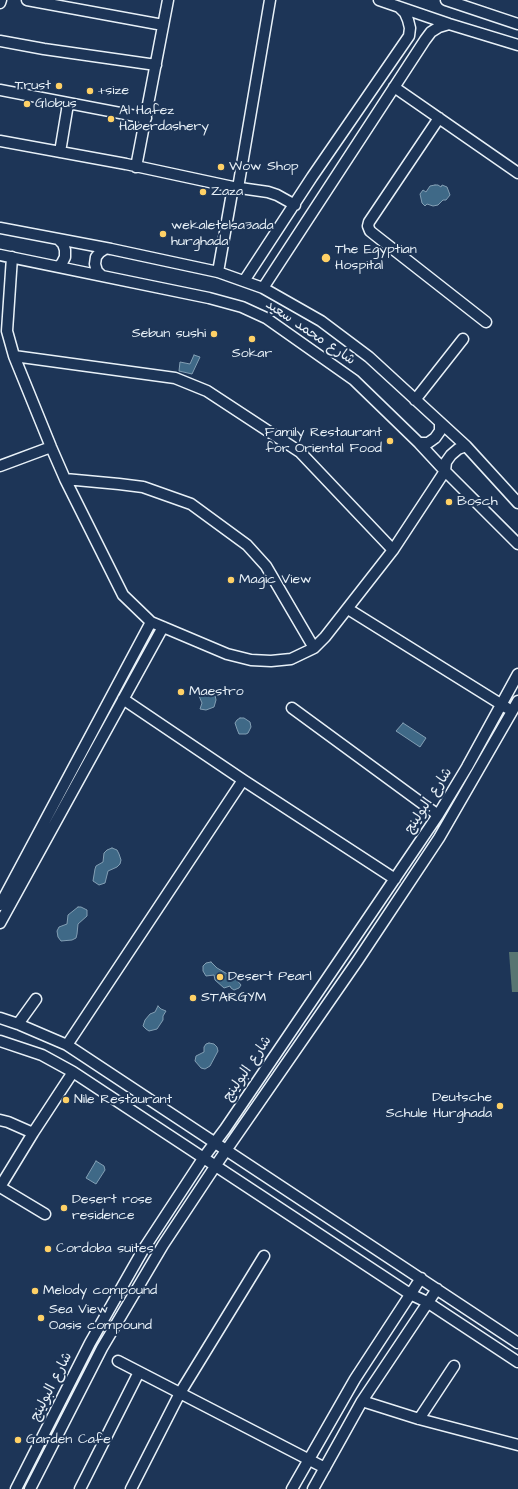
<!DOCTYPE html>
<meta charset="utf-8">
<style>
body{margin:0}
canvas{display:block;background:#1d3557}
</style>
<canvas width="518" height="1489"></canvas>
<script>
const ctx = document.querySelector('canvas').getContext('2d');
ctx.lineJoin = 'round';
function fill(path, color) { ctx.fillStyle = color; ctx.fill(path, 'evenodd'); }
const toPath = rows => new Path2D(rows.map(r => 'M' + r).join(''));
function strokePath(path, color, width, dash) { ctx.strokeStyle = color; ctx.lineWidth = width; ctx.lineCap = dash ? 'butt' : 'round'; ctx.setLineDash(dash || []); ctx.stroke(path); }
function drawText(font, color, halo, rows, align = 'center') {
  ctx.font = font + ' "Architects Daughter","Playpen Sans Arabic",sans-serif'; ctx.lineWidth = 4; ctx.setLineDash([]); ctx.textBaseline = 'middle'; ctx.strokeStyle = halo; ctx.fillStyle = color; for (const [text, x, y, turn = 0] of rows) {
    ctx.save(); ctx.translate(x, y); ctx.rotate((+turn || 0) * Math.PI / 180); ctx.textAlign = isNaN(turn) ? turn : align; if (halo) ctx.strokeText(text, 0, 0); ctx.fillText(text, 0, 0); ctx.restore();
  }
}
fill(toPath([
 [509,952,518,952,518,992,512,992]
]), '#587572');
const water = toPath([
 [435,185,438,185,441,187,442,185,447,187,450,195,446,200,443,200,438,205,433,206,427,204,425,206,422,203,420,194,423,190,426,192,430,186,435,185],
 [194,355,200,357,192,374,179,371,180,362,190,364,194,355],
 [205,691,213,693,215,695,216,700,214,707,206,710,200,709,202,703,199,696,205,691],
 [240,718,244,718,250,722,251,727,248,733,246,734,239,734,237,729,235,723,237,720,240,718],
 [403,723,426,738,420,747,396,731,403,723],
 [112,848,117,850,119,854,121,860,120,864,117,867,108,871,105,883,99,885,93,881,95,869,96,866,103,862,104,853,107,850,112,848],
 [78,907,81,907,87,910,87,916,78,924,77,934,76,938,72,940,61,941,58,937,57,931,59,927,67,924,68,915,78,907],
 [211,962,217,968,236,979,241,985,239,988,234,990,231,988,230,986,224,988,215,980,214,975,206,976,203,971,203,966,206,963,211,962],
 [158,1006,161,1009,166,1011,163,1016,163,1020,157,1029,149,1031,146,1029,143,1026,145,1020,150,1014,155,1012,158,1006],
 [209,1043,214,1044,217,1047,218,1051,210,1066,205,1069,201,1068,195,1061,196,1056,204,1052,204,1047,206,1044,209,1043],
 [96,1161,104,1166,105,1170,96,1184,86,1178,96,1161]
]);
fill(water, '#3f6987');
strokePath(water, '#839fb4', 1);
const minor = toPath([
 [27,0,163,25],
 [379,0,449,24,518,45],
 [446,0,518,24],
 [0,3,1,0],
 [0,41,44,49,156,65],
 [394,87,518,173],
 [0,90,146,118],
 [439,118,369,222,368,226,370,231,375,235,486,322],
 [0,141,126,164,233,187,268,192,277,195,295,205],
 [60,152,68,104],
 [136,167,168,0],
 [238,188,270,0],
 [0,228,111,249,218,272,263,288,321,321,369,357,466,446,518,503],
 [0,255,209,298,242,307,266,318,354,380,419,443,445,471,518,544],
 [12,257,7,331,14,356,51,447,65,479,123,595,151,622,163,627,227,654,251,660,271,661,291,659,314,648,325,637,393,550,445,471,446,462,451,455,458,449,466,446],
 [58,267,62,263,65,257,65,250,63,244,59,240],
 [218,272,233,187],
 [102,276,97,271,95,264,96,257,100,252,106,248],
 [244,281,312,177,409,36,410,28,408,20,405,13,399,7],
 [263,288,425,40,431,32,439,27,449,24],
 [14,356,175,378,207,391,300,452,393,550],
 [415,400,463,339],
 [419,443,428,443,435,438,440,431,440,422],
 [0,466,51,447],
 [65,479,119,484,143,487,191,504,247,545,266,566,314,648],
 [348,609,507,708],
 [123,699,243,780,395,879],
 [292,708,438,815],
 [0,905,151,622],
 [0,923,163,627],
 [0,1018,18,1024,67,1045,518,1343],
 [18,1024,36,999],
 [0,1041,42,1055,73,1072,410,1294,427,1302,518,1362],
 [67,1045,243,780],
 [0,1120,8,1122,33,1133],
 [0,1187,33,1133,73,1072],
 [0,1187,45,1214],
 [118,1361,325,1468],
 [362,1401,419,1419,518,1445],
 [419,1419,454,1366],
 [16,1489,90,1343,143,1250,204,1157,225,1129,438,815,467,767,518,674],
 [30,1489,102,1348,163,1245,216,1165,358,960,439,838,518,701],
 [80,1489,139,1372],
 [131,1489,180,1393,264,1256],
 [292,1489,355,1379,421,1278],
 [313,1489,362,1401,437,1289]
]);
strokePath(minor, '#e8f1f8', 13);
strokePath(minor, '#1d3557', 10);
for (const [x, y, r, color] of [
 [59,86,4,"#ffd166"],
 [90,91,4,"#ffd166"],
 [27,104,4,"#ffd166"],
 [111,119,4,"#ffd166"],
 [221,167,4,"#ffd166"],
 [203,192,4,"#ffd166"],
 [163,234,4,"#ffd166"],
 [326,258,5,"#ffd166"],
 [214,334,4,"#ffd166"],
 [252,339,4,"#ffd166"],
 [390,441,4,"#ffd166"],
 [449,502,4,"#ffd166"],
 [231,580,4,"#ffd166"],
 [181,692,4,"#ffd166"],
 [220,977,4,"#ffd166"],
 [193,998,4,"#ffd166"],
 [66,1100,4,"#ffd166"],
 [500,1106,4,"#ffd166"],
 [64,1208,4,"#ffd166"],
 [48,1249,4,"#ffd166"],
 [35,1291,4,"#ffd166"],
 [41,1318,4,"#ffd166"],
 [18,1440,4,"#ffd166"]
]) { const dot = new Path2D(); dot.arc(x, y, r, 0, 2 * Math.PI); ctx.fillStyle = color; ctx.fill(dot); strokePath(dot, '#1d3557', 1.5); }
drawText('14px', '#e8f1f8', '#1d3557', [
 ["Trust",51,86,"right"],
 ["+size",98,91],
 ["Globus",35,104],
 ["Al Hafez",119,111],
 ["Haberdashery",119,127],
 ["Wow Shop",229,167],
 ["Zaza",211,192],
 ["wekaletelsa3ada",171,226],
 ["hurghada",171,242],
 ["The Egyptian",335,250],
 ["Hospital",335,266],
 ["Sebun sushi",206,334,"right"],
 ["Sokar",252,354,"center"],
 ["Family Restaurant",382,433,"right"],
 ["for Oriental Food",382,449,"right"],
 ["Bosch",457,502],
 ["Magic View",239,580],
 ["Maestro",189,692],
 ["Desert Pearl",228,977],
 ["STARGYM",201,998],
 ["Deutsche",492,1098,"right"],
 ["Schule Hurghada",492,1114,"right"],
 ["Nile Restaurant",74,1100],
 ["Desert rose",72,1200],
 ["residence",72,1216],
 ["Cordoba suites",56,1249],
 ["Melody compound",43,1291],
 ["Sea View",49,1310],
 ["Oasis compound",49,1326],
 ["Garden Cafe",26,1440]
], 'left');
drawText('14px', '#e8f1f8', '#1d3557', [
 ["شارع محمد سعيد",310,333,34],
 ["شارع البولينج",429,801,-57],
 ["شارع البولينج",248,1069,-56],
 ["شارع البولينج",52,1387,-63]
]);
</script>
